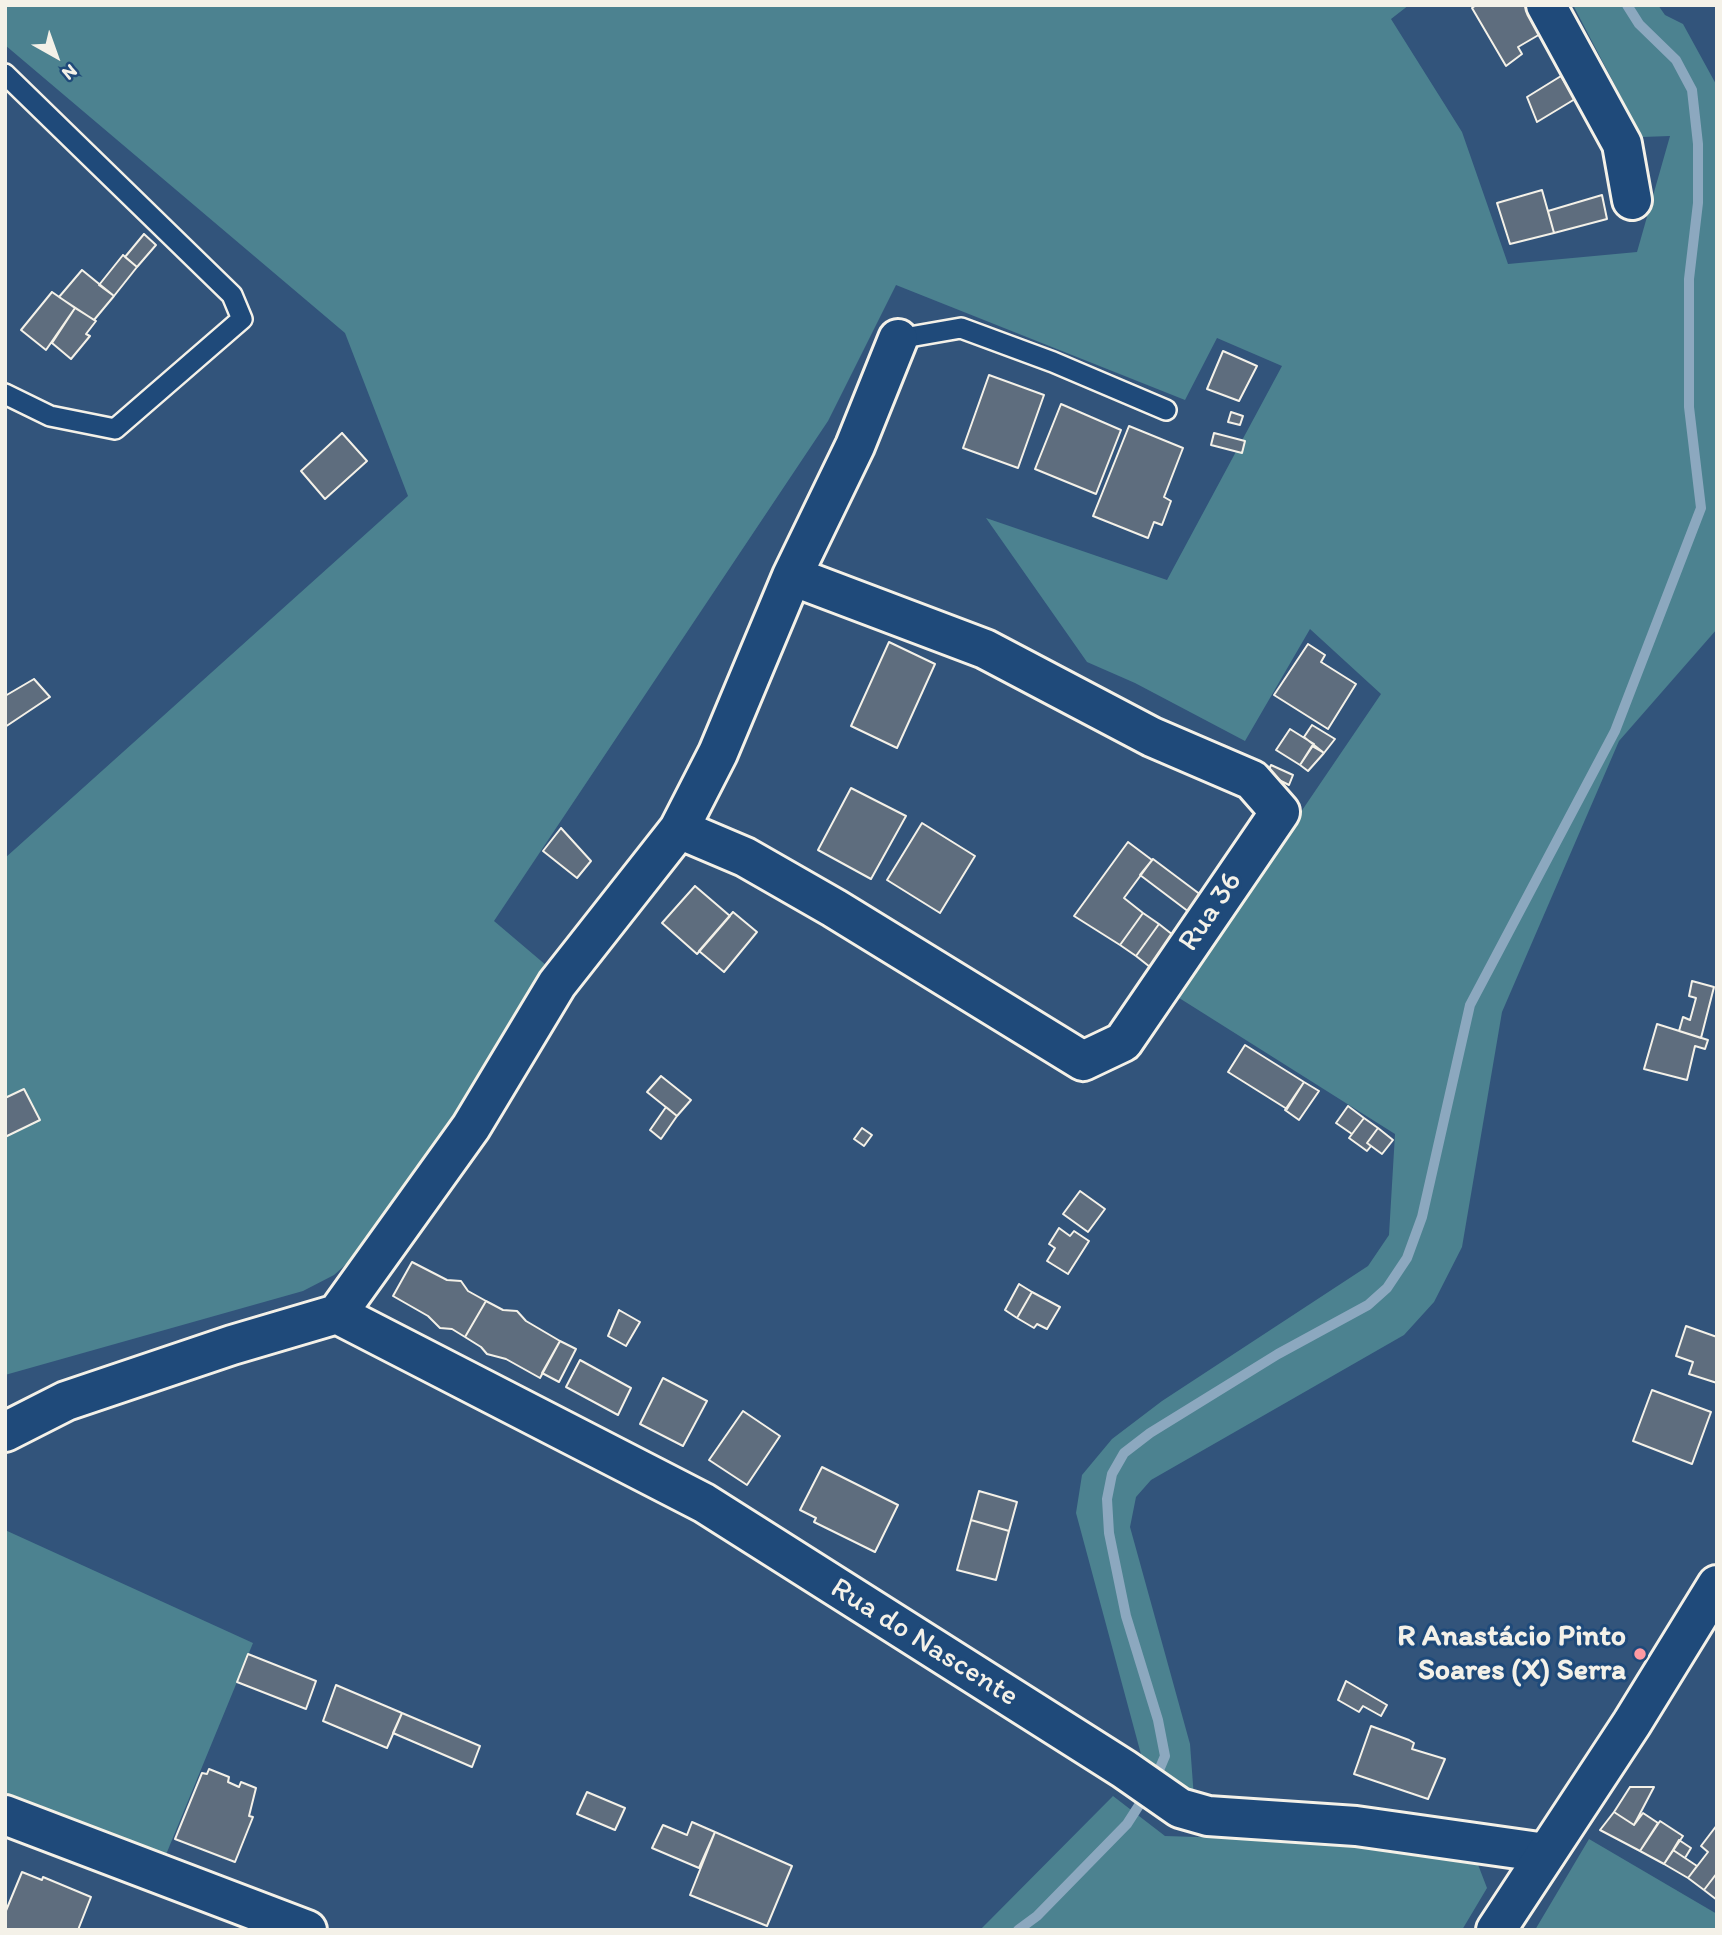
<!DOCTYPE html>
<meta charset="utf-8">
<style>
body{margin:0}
#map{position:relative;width:1722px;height:1935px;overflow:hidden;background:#32547b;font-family:Itim,sans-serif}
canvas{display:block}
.frame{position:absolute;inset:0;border:7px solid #f4f1e8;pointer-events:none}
.north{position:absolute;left:21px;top:21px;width:70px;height:70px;-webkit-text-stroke:5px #1f4a7a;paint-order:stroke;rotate:140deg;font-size:19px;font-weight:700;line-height:28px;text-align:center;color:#f4f1e8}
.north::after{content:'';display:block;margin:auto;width:24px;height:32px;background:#f4f1e8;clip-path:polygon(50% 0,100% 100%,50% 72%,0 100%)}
</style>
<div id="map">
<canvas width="1722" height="1935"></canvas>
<div class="frame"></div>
<div class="north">N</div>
</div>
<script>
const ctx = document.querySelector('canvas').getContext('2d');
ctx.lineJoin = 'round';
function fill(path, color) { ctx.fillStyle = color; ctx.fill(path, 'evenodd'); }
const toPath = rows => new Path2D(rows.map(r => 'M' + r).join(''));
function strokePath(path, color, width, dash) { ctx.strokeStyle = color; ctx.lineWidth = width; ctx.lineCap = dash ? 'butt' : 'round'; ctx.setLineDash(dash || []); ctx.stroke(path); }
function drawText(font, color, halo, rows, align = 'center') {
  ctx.font = font + ' Itim,sans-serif'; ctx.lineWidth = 6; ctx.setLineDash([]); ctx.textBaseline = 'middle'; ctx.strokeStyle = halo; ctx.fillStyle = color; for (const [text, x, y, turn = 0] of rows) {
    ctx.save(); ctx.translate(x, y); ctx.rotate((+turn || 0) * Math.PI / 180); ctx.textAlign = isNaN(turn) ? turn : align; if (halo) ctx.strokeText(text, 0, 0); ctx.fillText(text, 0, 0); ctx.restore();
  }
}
fill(toPath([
 [5,5,1409,5,1391,19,1462,132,1508,264,1637,252,1670,136,1642,137,1573,5,1658,5,1665,15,1683,24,1717,86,1717,629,1619,741,1502,1012,1462,1247,1434,1302,1404,1335,1151,1480,1136,1497,1130,1527,1190,1744,1194,1798,1142,1758,1076,1513,1082,1475,1112,1439,1162,1401,1368,1266,1389,1235,1395,1134,1176,996,1381,694,1310,629,1245,741,1135,683,1087,662,986,518,1167,580,1282,366,1217,338,1185,400,896,285,828,421,494,921,547,966,404,1203,379,1235,334,1275,303,1291,5,1375,5,858,408,496,345,333,5,45],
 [5,1530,253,1643,165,1857,5,1795],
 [1113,1796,1165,1836,1293,1840,1455,1856,1477,1862,1487,1888,1462,1930,980,1930],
 [1589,1839,1717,1914,1717,1930,1535,1930]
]), '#4c8290');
strokePath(toPath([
 [1018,1930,1037,1916,1127,1824,1154,1782,1165,1756,1158,1720,1126,1616,1109,1533,1107,1499,1112,1474,1124,1453,1150,1433,1278,1354,1368,1305,1387,1288,1407,1258,1422,1217,1470,1005,1615,731,1701,508,1689,407,1689,279,1698,203,1698,144,1692,90,1676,60,1639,24,1627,5]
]), '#8ca8bf', 10);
const building = toPath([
 [1476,5,1527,5,1542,33,1518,47,1522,54,1506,66,1472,8,1476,5],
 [1561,76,1575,99,1537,122,1527,97,1561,76],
 [1542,190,1554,233,1510,244,1497,203,1542,190],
 [1602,195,1607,219,1554,233,1548,211,1602,195],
 [144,234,156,245,137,267,125,257,144,234],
 [123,255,137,267,114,296,99,285,123,255],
 [82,270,114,296,94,320,59,297,82,270],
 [52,292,75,308,46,350,21,330,52,292],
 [75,308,96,321,86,334,90,336,71,359,52,343,75,308],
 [1223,351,1257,366,1239,401,1207,389,1223,351],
 [989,375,1044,395,1018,468,963,448,989,375],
 [1061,404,1121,430,1096,494,1035,469,1061,404],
 [1231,412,1243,416,1240,425,1228,422,1231,412],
 [1129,426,1183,448,1164,497,1171,501,1162,525,1154,522,1148,538,1093,516,1129,426],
 [342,433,367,461,325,499,301,471,342,433],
 [1214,433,1245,441,1242,453,1211,445,1214,433],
 [889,642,935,664,897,748,851,726,889,642],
 [1308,644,1325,655,1321,662,1356,684,1328,729,1274,695,1308,644],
 [34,679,50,697,5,727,5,696,34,679],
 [1312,725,1335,739,1324,753,1304,737,1312,725],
 [1290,729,1314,744,1300,765,1276,750,1290,729],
 [1312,746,1324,753,1308,771,1300,765,1312,746],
 [1271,765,1293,775,1289,785,1267,774,1271,765],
 [851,788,906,816,871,879,818,850,851,788],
 [922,823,975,856,940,913,887,880,922,823],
 [561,828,591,861,577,878,543,851,561,828],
 [1128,842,1152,860,1124,898,1143,913,1120,945,1074,916,1128,842],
 [1153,859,1201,895,1189,912,1140,875,1153,859],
 [695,886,730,916,697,954,662,923,695,886],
 [733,912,757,932,724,972,699,951,733,912],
 [1143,913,1159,924,1136,956,1120,945,1143,913],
 [1159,924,1173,935,1150,967,1136,956,1159,924],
 [1692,981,1714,987,1701,1038,1679,1031,1683,1017,1690,1020,1696,998,1689,996,1692,981],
 [1657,1024,1708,1040,1705,1049,1695,1046,1687,1080,1644,1069,1657,1024],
 [1245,1045,1304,1082,1287,1109,1228,1072,1245,1045],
 [661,1076,691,1100,677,1116,647,1092,661,1076],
 [1304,1082,1319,1091,1299,1120,1285,1110,1304,1082],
 [24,1089,40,1120,5,1137,5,1098,24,1089],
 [1348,1106,1364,1118,1352,1134,1336,1123,1348,1106],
 [666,1107,677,1116,661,1139,650,1130,666,1107],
 [1364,1118,1378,1128,1367,1143,1371,1146,1367,1151,1349,1138,1364,1118],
 [862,1128,872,1135,864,1146,854,1139,862,1128],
 [1378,1128,1393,1140,1382,1154,1367,1143,1378,1128],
 [1080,1191,1105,1209,1088,1232,1063,1214,1080,1191],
 [1059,1228,1070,1236,1074,1231,1089,1241,1068,1274,1047,1261,1055,1248,1049,1244,1059,1228],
 [412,1262,447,1280,461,1281,468,1291,486,1301,465,1337,452,1329,440,1328,428,1316,393,1296,412,1262],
 [1019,1284,1032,1292,1017,1318,1005,1310,1019,1284],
 [1032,1292,1060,1307,1047,1329,1037,1324,1034,1328,1017,1318,1032,1292],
 [486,1301,503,1310,517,1311,526,1321,560,1341,540,1378,506,1359,487,1354,481,1347,465,1337,486,1301],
 [619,1310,640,1322,626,1346,608,1336,619,1310],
 [1686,1326,1717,1337,1717,1383,1689,1374,1693,1362,1676,1356,1686,1326],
 [560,1341,576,1349,559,1382,542,1373,560,1341],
 [580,1360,631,1388,618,1415,566,1387,580,1360],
 [663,1378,707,1401,683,1446,640,1424,663,1378],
 [1652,1390,1711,1412,1692,1464,1633,1441,1652,1390],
 [743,1411,780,1436,747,1485,709,1460,743,1411],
 [822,1467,898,1505,875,1552,814,1522,816,1518,800,1510,822,1467],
 [979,1491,1017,1502,1009,1531,971,1520,979,1491],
 [971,1520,1009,1531,996,1580,957,1570,971,1520],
 [248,1654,316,1681,306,1709,237,1682,248,1654],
 [1346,1681,1387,1705,1381,1716,1363,1706,1359,1712,1338,1700,1346,1681],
 [336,1685,402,1713,387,1748,323,1721,336,1685],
 [402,1713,480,1746,472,1767,393,1733,402,1713],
 [1371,1726,1409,1740,1414,1743,1412,1749,1445,1759,1428,1799,1354,1774,1371,1726],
 [209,1769,229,1777,228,1782,239,1787,241,1782,256,1788,249,1816,253,1817,235,1862,175,1839,202,1773,207,1774,209,1769],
 [1630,1787,1654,1787,1634,1825,1614,1812,1630,1787],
 [587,1792,625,1808,615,1830,577,1814,587,1792],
 [1614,1812,1634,1825,1643,1813,1658,1823,1640,1851,1600,1830,1614,1812],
 [1660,1821,1683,1836,1664,1864,1640,1851,1660,1821],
 [692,1822,715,1832,699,1868,652,1848,663,1825,687,1835,692,1822],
 [1717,1825,1717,1873,1704,1890,1688,1878,1708,1852,1701,1846,1717,1825],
 [715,1832,792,1866,767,1926,690,1895,715,1832],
 [1679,1840,1691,1848,1685,1858,1673,1850,1679,1840],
 [1673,1850,1697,1866,1688,1878,1664,1864,1673,1850],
 [22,1872,42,1880,43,1877,91,1897,78,1930,5,1930,5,1913,22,1872],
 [1717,1873,1717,1900,1704,1890,1717,1873]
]);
fill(building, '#5e6d7e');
strokePath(building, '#f4f1e8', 2);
const lane = toPath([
 [5,74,232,295,242,319,115,429,50,416,5,394],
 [898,339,961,328,1053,362,1166,410]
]);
const street = toPath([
 [1546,5,1622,144,1632,200],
 [679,829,745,857,834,908,1083,1061,1123,1042,1280,812,1252,780,1152,737,985,649,792,576],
 [337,1314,704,1503,1124,1769,1180,1808,1208,1816,1356,1826,1546,1853],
 [5,1432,66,1401,232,1345,337,1314,471,1127,557,984,679,829,718,753,792,576,855,446,898,339],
 [5,1815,307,1930]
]);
const secondary = toPath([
 [1496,1930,1632,1723,1717,1585]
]);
strokePath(lane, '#f4f1e8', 24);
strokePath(street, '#f4f1e8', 44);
strokePath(secondary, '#f4f1e8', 44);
strokePath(lane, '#1f4a7a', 19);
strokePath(street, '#1f4a7a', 38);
strokePath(secondary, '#1f4a7a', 38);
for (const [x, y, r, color] of [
 [1640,1654,7,"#ff9aa2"]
]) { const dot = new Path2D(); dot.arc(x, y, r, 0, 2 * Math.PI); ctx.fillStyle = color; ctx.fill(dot); strokePath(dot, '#1f4a7a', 2.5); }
drawText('30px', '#f4f1e8', '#1f4a7a', [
 ["Rua 36",1211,912,-56],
 ["Rua do Nascente",924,1643,32]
]);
drawText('bold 30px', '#f4f1e8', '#1f4a7a', [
 ["R Anastácio Pinto",1626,1637],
 ["Soares (X) Serra",1626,1671]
], 'right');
</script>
